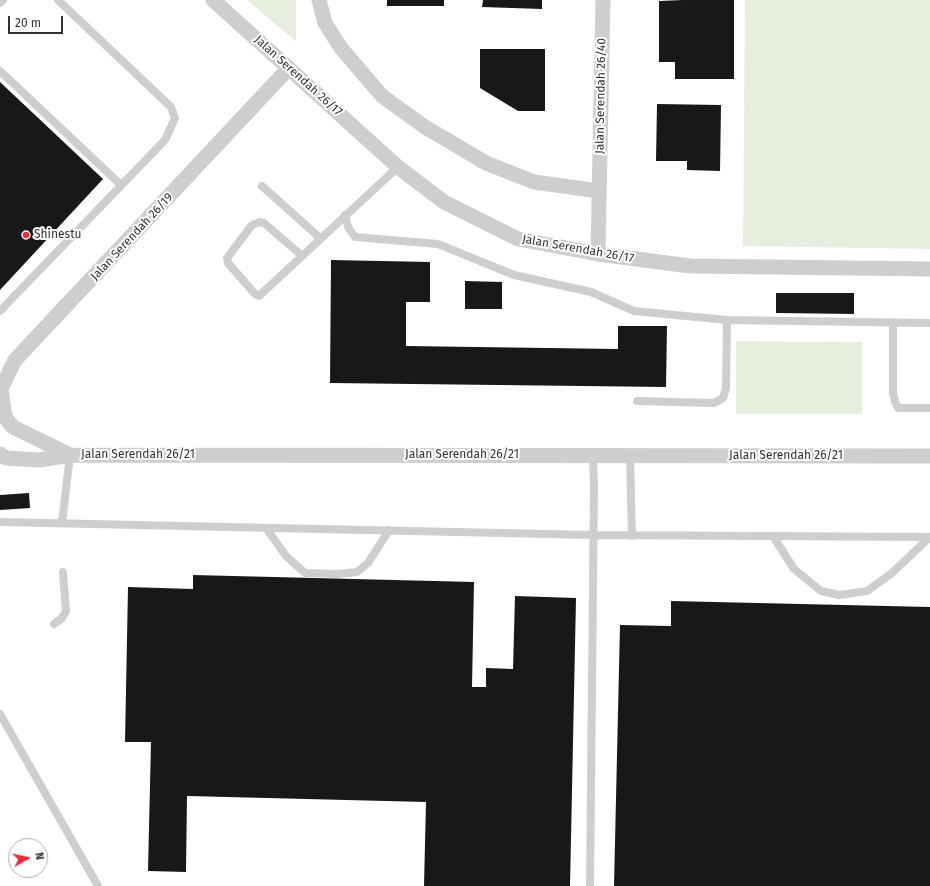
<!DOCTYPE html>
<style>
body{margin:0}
#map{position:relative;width:930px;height:886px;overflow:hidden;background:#fff;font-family:"Fira Sans",sans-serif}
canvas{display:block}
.north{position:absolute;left:8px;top:838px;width:40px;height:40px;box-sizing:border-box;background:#fff;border:1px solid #adadad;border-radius:50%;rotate:81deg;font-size:11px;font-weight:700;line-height:16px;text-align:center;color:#313131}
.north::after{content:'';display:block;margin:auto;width:14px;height:18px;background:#f02a37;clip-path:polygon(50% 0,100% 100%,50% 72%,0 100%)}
.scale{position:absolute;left:8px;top:16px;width:55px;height:18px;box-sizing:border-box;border:2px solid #313131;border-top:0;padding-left:5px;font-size:12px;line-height:14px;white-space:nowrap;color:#313131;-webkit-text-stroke:3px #fff;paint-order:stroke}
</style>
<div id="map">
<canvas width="930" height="886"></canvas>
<div class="north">N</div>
<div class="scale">20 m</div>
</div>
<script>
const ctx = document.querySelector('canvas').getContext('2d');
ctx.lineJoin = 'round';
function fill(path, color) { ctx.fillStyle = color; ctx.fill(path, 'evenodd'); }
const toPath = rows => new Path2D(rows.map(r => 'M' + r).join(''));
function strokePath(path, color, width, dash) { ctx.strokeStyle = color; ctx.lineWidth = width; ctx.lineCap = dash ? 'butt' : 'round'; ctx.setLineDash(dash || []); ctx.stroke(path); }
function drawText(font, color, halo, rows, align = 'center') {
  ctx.font = font + ' "Fira Sans",sans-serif'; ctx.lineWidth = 4; ctx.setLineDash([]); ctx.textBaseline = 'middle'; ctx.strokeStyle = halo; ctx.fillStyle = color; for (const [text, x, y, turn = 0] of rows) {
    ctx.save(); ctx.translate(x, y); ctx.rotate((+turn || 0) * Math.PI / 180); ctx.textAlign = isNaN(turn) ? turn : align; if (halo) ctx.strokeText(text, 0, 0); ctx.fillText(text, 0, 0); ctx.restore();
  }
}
fill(toPath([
 [247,0,296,0,296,41],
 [745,0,930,0,930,249,743,246],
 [736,341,862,342,862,414,736,414]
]), '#e7eede');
fill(toPath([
 [387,0,444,0,444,6,387,6],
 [483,0,542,0,542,9,482,7],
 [683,0,734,0,734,79,675,79,675,62,659,62,659,1],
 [480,49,545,49,545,111,518,111,480,88],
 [0,82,103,179,0,290],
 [657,104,721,105,720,171,687,170,687,161,656,161],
 [331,260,430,262,430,302,406,302,406,346,618,349,618,326,667,326,666,387,330,383],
 [465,281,502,282,502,309,465,309],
 [776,293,854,293,854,314,776,313],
 [29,493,30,508,0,510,0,495],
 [193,575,474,582,472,687,486,687,486,668,513,669,515,596,576,598,570,886,424,886,426,802,187,796,186,872,148,871,151,742,125,742,128,587,193,589],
 [671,601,930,607,930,886,614,886,620,625,671,626]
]), '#181818');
strokePath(toPath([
 [0,3,3,0],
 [0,71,121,185],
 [262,186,320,238],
 [345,215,348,227,355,237,438,244,514,275,591,292,634,311,727,320,930,323],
 [301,255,264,223,260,222,252,225,227,258,228,263,255,294,259,296,398,167],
 [0,311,165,140,175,118,171,107,58,0],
 [893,323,893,392,895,402,898,408,930,408],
 [637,401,714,403,723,398,726,388,727,320],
 [630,455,632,536],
 [0,522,593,535,930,537],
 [62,523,70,455],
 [266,528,286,556,305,573,338,574,357,572,368,563,389,530],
 [773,536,794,569,821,591,839,595,867,591,892,573,930,537],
 [54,624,62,618,66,611,63,572],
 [0,714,98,886],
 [590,886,594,486,593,455]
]), '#cecece', 8);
strokePath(toPath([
 [213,0,398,167,444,202,518,239,598,254,690,266,930,269],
 [319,0,325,23,341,48,382,96,425,127,486,163,534,182,599,191],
 [289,68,15,360,1,389,5,417,13,427,70,455,930,456],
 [598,254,603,0],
 [0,454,6,458,39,460,70,455]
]), '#cecece', 15);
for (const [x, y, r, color] of [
 [26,235,4,"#f02a37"]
]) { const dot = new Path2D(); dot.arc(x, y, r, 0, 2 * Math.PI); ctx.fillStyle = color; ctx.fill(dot); strokePath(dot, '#fff', 1.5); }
drawText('12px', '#313131', '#fff', [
 ["Jalan Serendah 26/17",298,76,42],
 ["Jalan Serendah 26/40",601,96,-89],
 ["Jalan Serendah 26/19",132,237,-47],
 ["Jalan Serendah 26/17",578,249,10],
 ["Jalan Serendah 26/21",138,455],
 ["Jalan Serendah 26/21",462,455],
 ["Jalan Serendah 26/21",786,456]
]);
drawText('12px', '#313131', '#fff', [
 ["Shinestu",34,235]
], 'left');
</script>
